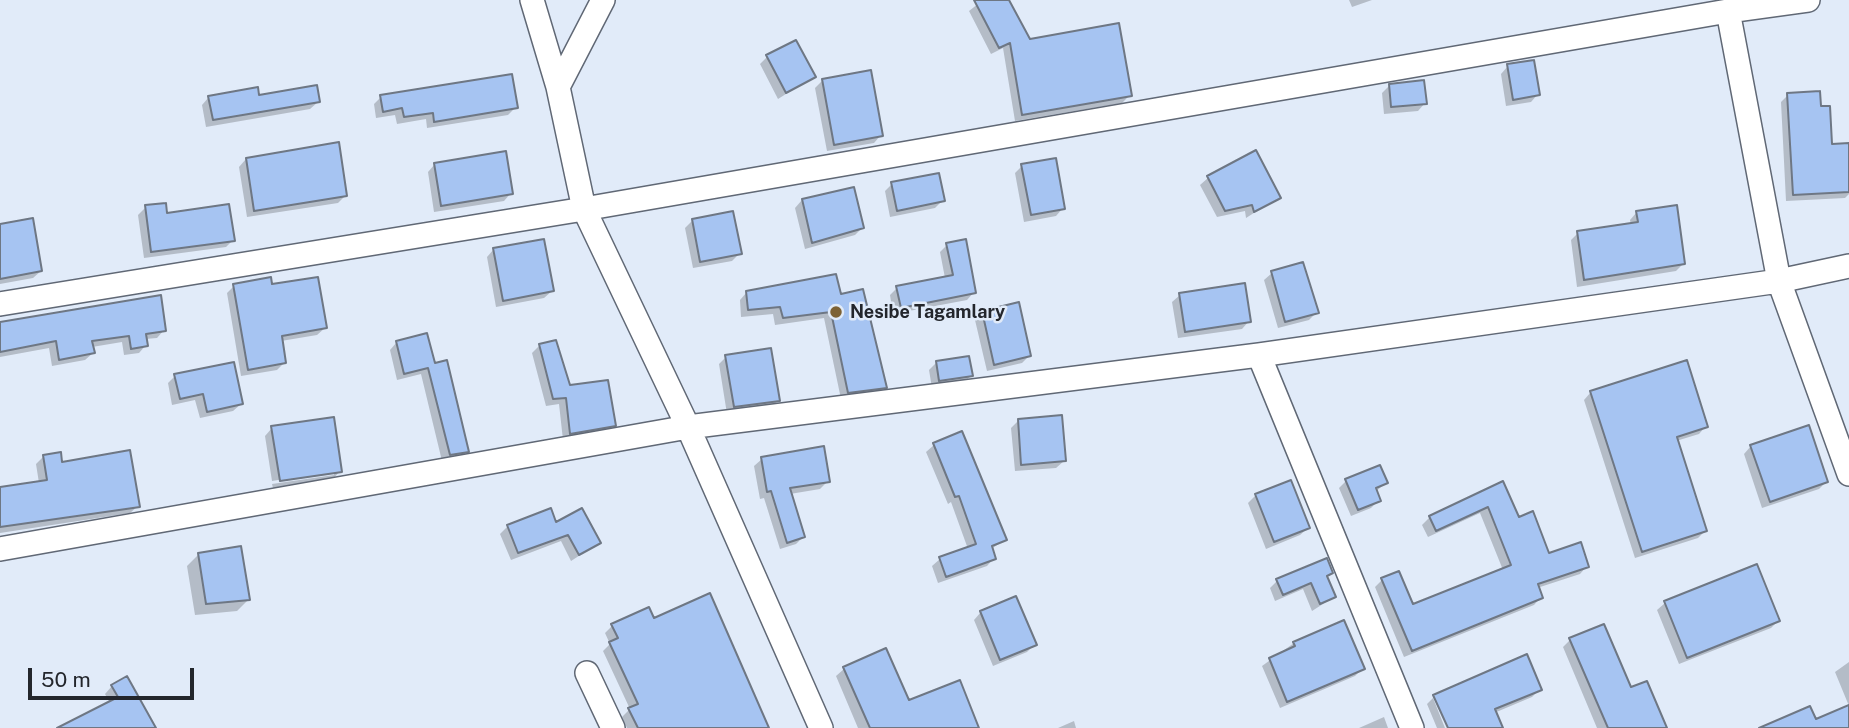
<!DOCTYPE html>
<style>
body{margin:0}
#map{position:relative;width:1849px;height:728px;overflow:hidden;background:#e1ebf9;font-family:"Public Sans",sans-serif}
canvas{display:block}
.scale{position:absolute;left:28px;top:668px;width:166px;height:32px;box-sizing:border-box;border:4px solid #23262c;border-top:0;padding-left:9px;font-size:21px;line-height:24px;white-space:nowrap;color:#23262c;-webkit-text-stroke:5px #e1ebf9;paint-order:stroke}
</style>
<div id="map">
<canvas width="1849" height="728"></canvas>
<div class="scale">50 m</div>
</div>
<script>
const ctx = document.querySelector('canvas').getContext('2d');
ctx.lineJoin = 'round';
function fill(path, color) { ctx.fillStyle = color; ctx.fill(path, 'evenodd'); }
const toPath = rows => new Path2D(rows.map(r => 'M' + r).join(''));
function strokePath(path, color, width, dash) { ctx.strokeStyle = color; ctx.lineWidth = width; ctx.lineCap = dash ? 'butt' : 'round'; ctx.setLineDash(dash || []); ctx.stroke(path); }
function drawText(font, color, halo, rows, align = 'center') {
  ctx.font = font + ' "Public Sans",sans-serif'; ctx.lineWidth = 5; ctx.setLineDash([]); ctx.textBaseline = 'middle'; ctx.strokeStyle = halo; ctx.fillStyle = color; for (const [text, x, y, turn = 0] of rows) {
    ctx.save(); ctx.translate(x, y); ctx.rotate((+turn || 0) * Math.PI / 180); ctx.textAlign = isNaN(turn) ? turn : align; if (halo) ctx.strokeText(text, 0, 0); ctx.fillText(text, 0, 0); ctx.restore();
  }
}
fill(toPath([
 [983,0,1007,0,1029,41,1130,95,1122,103,1015,121,1003,48,991,54,969,11],
 [1349,0,1372,0,1352,7],
 [767,57,813,77,778,99,760,64],
 [1508,66,1538,94,1531,102,1506,106,1501,74],
 [823,80,881,135,874,143,827,151,815,88],
 [1389,86,1425,103,1418,111,1384,114,1382,93],
 [1788,95,1819,108,1831,146,1849,145,1849,194,1845,198,1786,201,1781,102],
 [209,97,257,97,318,102,310,109,206,127,202,105],
 [381,97,516,107,508,115,427,128,426,119,397,124,395,115,376,118,374,104],
 [1255,153,1279,197,1246,218,1245,211,1217,217,1200,185,1208,178],
 [246,159,346,195,338,203,247,217,239,167],
 [435,164,511,193,504,201,434,212,428,172],
 [1022,166,1063,208,1056,216,1024,222,1015,173],
 [892,184,943,200,935,208,890,217,885,191],
 [802,200,862,228,855,235,805,249,795,208],
 [146,207,233,240,226,247,144,258,138,215],
 [1637,212,1684,263,1676,271,1577,287,1571,240,1578,233,1631,225,1630,220],
 [693,220,740,253,732,261,693,268,685,228],
 [0,226,41,271,33,278,0,284],
 [947,245,974,292,967,300,893,314,890,295,897,288,945,278,940,252],
 [494,249,552,291,544,298,496,307,487,257],
 [1272,273,1317,312,1309,320,1278,328,1264,280],
 [234,286,271,286,325,328,317,335,281,341,285,362,277,370,241,376,227,293],
 [747,292,839,296,885,387,878,395,841,399,824,318,775,325,773,314,741,317,740,300],
 [1180,295,1249,321,1242,329,1178,338,1172,302],
 [983,312,1029,356,1022,363,987,371,975,320],
 [0,325,164,330,157,338,145,339,146,345,139,353,124,355,122,342,92,347,93,353,85,360,52,366,49,348,0,357],
 [397,342,433,366,468,451,460,458,442,461,421,374,397,380,390,350],
 [540,345,568,387,614,425,607,432,563,440,559,404,546,406,532,353],
 [726,357,778,401,770,408,727,414,719,364],
 [937,362,971,376,963,383,932,388,929,370],
 [175,376,241,404,233,411,200,418,195,400,172,405,168,383],
 [1591,392,1706,426,1699,434,1676,441,1705,531,1698,538,1635,558,1584,400],
 [1018,421,1064,461,1056,468,1015,471,1011,428],
 [272,428,340,471,333,479,273,488,272,484,334,475,334,471,272,481,265,436],
 [961,433,1005,540,991,549,994,558,987,566,938,583,932,566,940,559,968,549,951,502,948,504,926,452,934,445],
 [1751,446,1826,482,1819,489,1762,508,1744,454],
 [43,457,61,464,138,506,130,513,0,533,0,489,39,483,36,464],
 [762,459,828,481,820,489,790,494,803,537,796,544,780,549,764,498,760,499,754,466],
 [1346,481,1386,483,1375,492,1379,500,1371,508,1351,516,1339,488],
 [1502,483,1518,519,1548,555,1587,566,1580,574,1537,588,1541,597,1534,605,1404,657,1375,587,1382,580,1412,607,1503,570,1480,513,1428,537,1422,525,1430,517],
 [1256,495,1308,528,1300,535,1266,549,1248,503],
 [555,525,599,543,571,561,561,541,511,560,500,534,508,526],
 [198,555,249,599,237,611,195,615,187,566],
 [1331,573,1326,578,1334,597,1312,611,1303,589,1275,601,1270,588,1277,581],
 [1665,603,1778,621,1771,628,1679,664,1657,610],
 [981,612,1035,644,1027,652,993,666,974,620],
 [653,621,768,728,627,728,622,717,630,709,603,651,610,644,605,633,612,626],
 [1570,640,1630,690,1665,728,1597,728,1563,647],
 [1294,643,1362,669,1355,676,1280,708,1262,666],
 [885,650,908,703,977,728,858,728,836,676,844,669],
 [1849,662,1849,706,1835,672],
 [112,686,154,728,61,728,110,703,105,694],
 [1539,690,1532,697,1494,713,1496,728,1449,728,1433,697],
 [1433,698,1445,728,1437,728,1427,704],
 [1384,717,1388,728,1359,728],
 [1074,721,1076,728,1058,728]
]), '#0003');
const building = toPath([
 [974,0,1009,0,1030,39,1119,23,1132,96,1022,115,1010,43,999,48,974,0],
 [796,40,816,77,786,93,766,55,796,40],
 [1534,60,1540,95,1513,100,1507,64,1534,60],
 [871,70,883,136,834,145,822,79,871,70],
 [512,74,518,108,434,122,433,113,404,117,402,108,383,112,380,95,512,74],
 [1424,80,1427,104,1391,107,1389,84,1424,80],
 [317,85,320,102,213,120,208,96,258,87,259,95,317,85],
 [1820,91,1821,106,1830,106,1832,144,1849,143,1849,192,1793,195,1787,93,1820,91],
 [339,142,347,196,254,211,246,158,339,142],
 [1256,150,1281,198,1254,212,1252,205,1225,211,1207,176,1256,150],
 [506,151,513,194,441,206,434,163,506,151],
 [1056,158,1065,209,1031,215,1021,164,1056,158],
 [939,173,945,201,897,211,891,182,939,173],
 [854,187,864,228,812,243,802,199,854,187],
 [166,203,167,213,229,204,235,241,151,252,145,205,166,203],
 [1677,205,1685,264,1584,280,1577,231,1638,222,1636,211,1677,205],
 [733,211,742,254,700,262,692,219,733,211],
 [33,218,42,271,0,279,0,224,33,218],
 [544,239,554,291,503,301,493,248,544,239],
 [966,239,976,293,901,308,896,286,953,275,946,243,966,239],
 [1303,262,1319,313,1285,322,1271,271,1303,262],
 [836,274,841,294,863,289,887,388,848,393,831,312,783,318,780,307,748,310,746,291,836,274],
 [271,277,272,284,318,277,327,328,282,336,286,363,248,370,233,284,271,277],
 [1245,283,1251,322,1185,332,1179,293,1245,283],
 [161,295,166,331,146,334,148,346,131,349,129,336,92,341,95,353,59,360,56,341,0,352,0,322,161,295],
 [1019,302,1031,356,994,365,982,311,1019,302],
 [427,333,435,363,447,360,469,452,450,455,428,368,404,374,396,341,427,333],
 [556,340,570,385,608,380,616,426,570,434,566,398,553,399,539,344,556,340],
 [771,348,780,401,734,407,725,355,771,348],
 [969,356,973,376,939,381,936,361,969,356],
 [1687,360,1708,427,1677,437,1707,531,1642,552,1590,391,1687,360],
 [234,362,243,404,207,412,203,394,180,399,174,374,234,362],
 [1062,415,1066,461,1021,465,1018,419,1062,415],
 [334,417,342,472,280,481,271,426,334,417],
 [1809,425,1828,482,1770,502,1750,445,1809,425],
 [962,431,1007,540,992,546,996,559,946,577,939,557,976,544,959,496,955,497,933,443,962,431],
 [824,446,830,482,790,488,805,537,787,543,771,491,767,492,761,457,824,446],
 [130,450,140,507,0,527,0,487,47,480,43,455,61,452,62,462,130,450],
 [1380,465,1388,483,1376,488,1381,501,1358,510,1345,479,1380,465],
 [1291,480,1310,528,1274,542,1255,494,1291,480],
 [1503,481,1519,517,1533,511,1549,553,1581,542,1589,567,1538,584,1543,598,1412,651,1381,578,1399,571,1413,604,1511,565,1488,507,1436,531,1429,516,1503,481],
 [551,508,556,522,582,508,601,543,579,555,568,535,518,553,507,525,551,508],
 [241,546,250,600,206,604,198,553,241,546],
 [1327,558,1333,573,1327,576,1336,597,1320,604,1311,583,1283,595,1276,579,1327,558],
 [1757,564,1780,621,1687,658,1664,601,1757,564],
 [710,593,769,728,638,728,628,708,638,704,609,642,618,638,611,624,649,607,654,618,710,593],
 [1016,596,1037,645,1000,660,980,611,1016,596],
 [1344,620,1365,669,1287,702,1269,658,1295,646,1293,642,1344,620],
 [1604,624,1631,687,1647,681,1667,728,1608,728,1569,638,1604,624],
 [886,648,909,700,960,680,979,728,870,728,843,667,886,648],
 [1527,654,1542,690,1495,709,1503,728,1448,728,1433,695,1527,654],
 [127,676,156,728,57,728,118,697,111,685,127,676],
 [1849,705,1849,728,1759,728,1810,706,1816,719,1849,705]
]);
fill(building, '#a6c4f2');
strokePath(building, '#6e7784', 2);
const minor = toPath([
 [532,0,558,87],
 [603,0,558,87,584,209,688,427,821,728],
 [1728,11,1779,281,1849,474],
 [0,304,584,209,1728,11,1808,0],
 [1259,355,1412,728],
 [0,549,688,427,1259,355,1779,281,1849,266],
 [587,673,613,728]
]);
strokePath(minor, '#606875', 26);
strokePath(minor, '#fff', 23);
for (const [x, y, r, color] of [
 [836,312,7,"#7d6234"]
]) { const dot = new Path2D(); dot.arc(x, y, r, 0, 2 * Math.PI); ctx.fillStyle = color; ctx.fill(dot); strokePath(dot, '#e1ebf9', 2.5); }
drawText('bold 18px', '#23262c', '#e1ebf9', [
 ["Nesibe Tagamlary",850,312]
], 'left');
</script>
